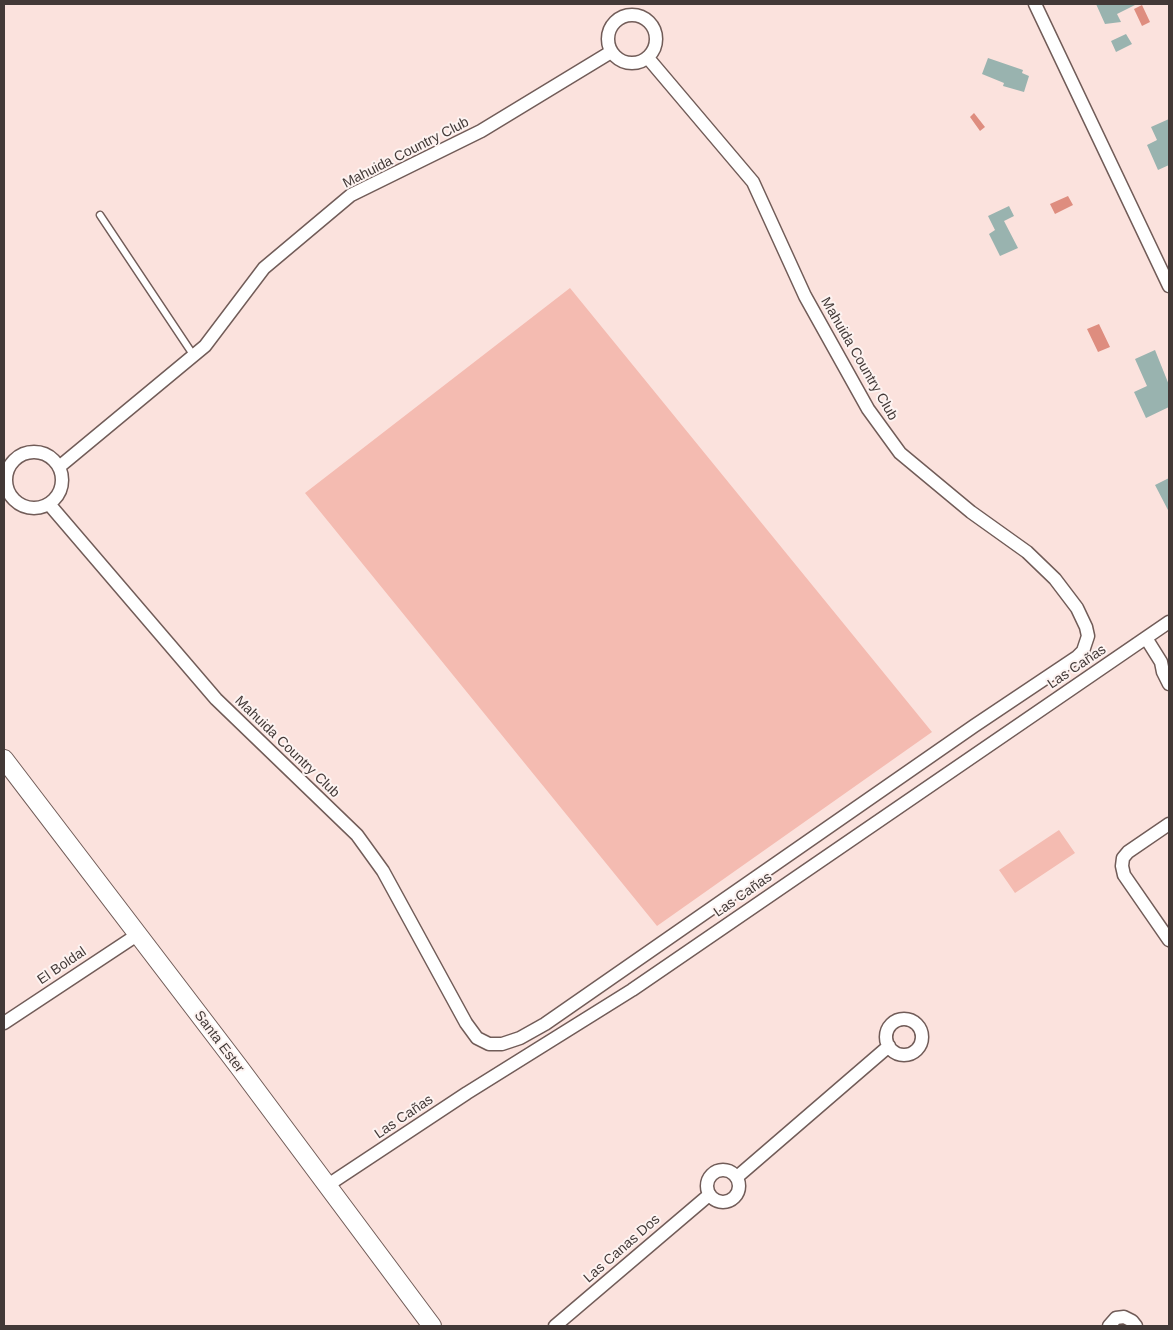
<!DOCTYPE html>
<meta charset="utf-8">
<style>
body{margin:0}
#map{position:relative;width:1173px;height:1330px;overflow:hidden;background:#fbe2dd;font-family:Arial,sans-serif}
canvas{display:block}
.frame{position:absolute;inset:0;border:5px solid #423937;pointer-events:none}
</style>
<div id="map">
<canvas width="1173" height="1330"></canvas>
<div class="frame"></div>
</div>
<script>
const ctx = document.querySelector('canvas').getContext('2d');
ctx.lineJoin = 'round';
function fill(path, color) { ctx.fillStyle = color; ctx.fill(path, 'evenodd'); }
const toPath = rows => new Path2D(rows.map(r => 'M' + r).join(''));
function strokePath(path, color, width, dash) { ctx.strokeStyle = color; ctx.lineWidth = width; ctx.lineCap = dash ? 'butt' : 'round'; ctx.setLineDash(dash || []); ctx.stroke(path); }
function drawText(font, color, halo, rows, align = 'center') {
  ctx.font = font + ' Arial,sans-serif'; ctx.lineWidth = 4; ctx.setLineDash([]); ctx.textBaseline = 'middle'; ctx.strokeStyle = halo; ctx.fillStyle = color; for (const [text, x, y, turn = 0] of rows) {
    ctx.save(); ctx.translate(x, y); ctx.rotate((+turn || 0) * Math.PI / 180); ctx.textAlign = isNaN(turn) ? turn : align; if (halo) ctx.strokeText(text, 0, 0); ctx.fillText(text, 0, 0); ctx.restore();
  }
}
fill(toPath([
 [570,288,932,732,657,926,305,493],
 [1059,830,1075,853,1015,893,999,870]
]), '#f4bbb1');
fill(toPath([
 [1142,5,1150,22,1142,26,1134,9],
 [974,113,985,127,980,131,970,117],
 [1068,196,1073,205,1055,214,1050,204],
 [1099,324,1110,347,1098,352,1087,329]
]), '#de8d7f');
fill(toPath([
 [1096,4,1137,4,1117,14,1121,22,1105,24],
 [1126,34,1132,44,1116,52,1111,41],
 [988,58,1023,70,1022,73,1029,76,1024,92,1003,86,1004,83,982,74],
 [1169,119,1169,165,1158,170,1147,145,1157,140,1151,127],
 [1009,206,1014,216,1004,221,1018,248,1000,256,989,234,995,230,988,216],
 [1155,350,1169,385,1169,407,1146,418,1134,392,1147,386,1135,359],
 [1169,478,1169,512,1155,485]
]), '#99b3af');
const lane = toPath([
 [100,215,194,356]
]);
const street = toPath([
 [1035,4,1169,286],
 '608 39a24 24 0 1 1 48 0a24 24 0 1 1-48 0Z',
 '6 480a28 28 0 1 1 56 0a28 28 0 1 1-56 0Z',
 [59,467,205,346,264,268,351,195,481,131,611,52],
 [49,504,216,699,357,835,383,871,466,1023,477,1038,489,1044,502,1044,520,1038,545,1024,974,726,1077,657,1083,651,1088,636,1086,627,1077,608,1055,579,1027,552,971,512,900,453,868,409,805,296,753,182,648,58],
 [1146,638,1161,662,1163,672,1169,684],
 [1169,824,1128,852,1123,858,1122,866,1124,875,1169,940],
 '886 1037a18 18 0 1 1 36 0a18 18 0 1 1-36 0Z',
 [4,1023,137,935],
 '707 1186a16 16 0 1 1 32 0a16 16 0 1 1-32 0Z',
 [737,1177,889,1046],
 [328,1185,467,1093,632,990,1169,622],
 [555,1326,709,1195],
 [1109,1326,1116,1318,1124,1317,1132,1321,1136,1326]
]);
const secondary = toPath([
 [4,759,239,1067,432,1326]
]);
strokePath(lane, '#715c58', 9);
strokePath(street, '#715c58', 15);
strokePath(secondary, '#715c58', 20);
strokePath(lane, '#fff', 6);
strokePath(street, '#fff', 12);
strokePath(secondary, '#fff', 18);
drawText('14px', '#423937', '#fdf3f1', [
 ["Mahuida Country Club",406,153,-27],
 ["Mahuida Country Club",859,359,60],
 ["Las Cañas",1077,667,-34],
 ["Mahuida Country Club",287,747,44],
 ["Las Cañas",743,895,-35],
 ["El Boldal",62,966,-34],
 ["Santa Ester",219,1042,53],
 ["Las Cañas",404,1117,-34],
 ["Las Canas Dos",622,1249,-41]
]);
</script>
